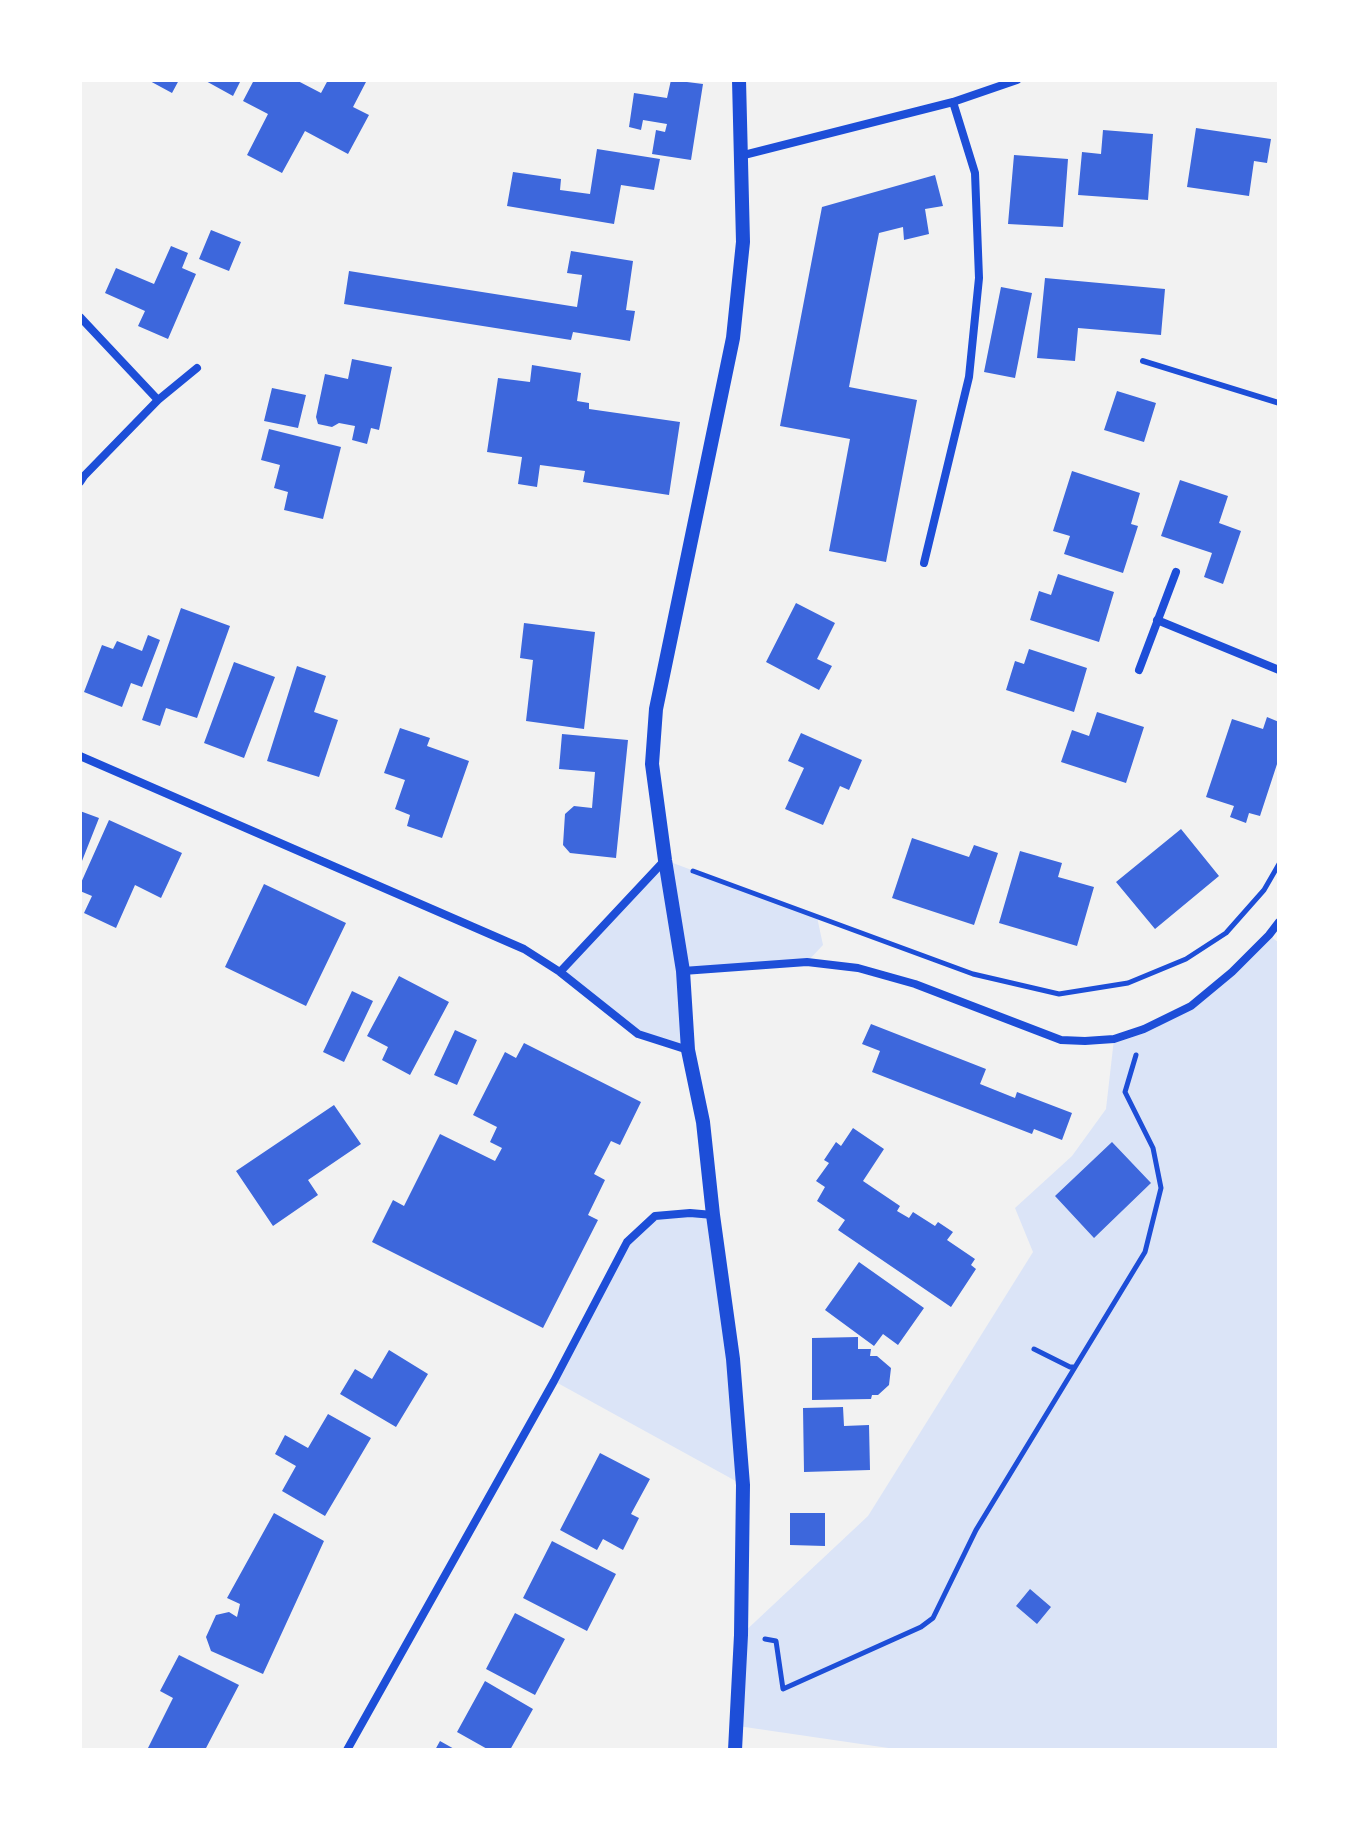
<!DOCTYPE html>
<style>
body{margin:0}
#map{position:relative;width:1359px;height:1830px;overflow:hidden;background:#f2f2f2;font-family:Merriweather,serif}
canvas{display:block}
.frame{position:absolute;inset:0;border:82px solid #fff;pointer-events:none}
</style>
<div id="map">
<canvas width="1359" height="1830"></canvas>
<div class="frame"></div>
</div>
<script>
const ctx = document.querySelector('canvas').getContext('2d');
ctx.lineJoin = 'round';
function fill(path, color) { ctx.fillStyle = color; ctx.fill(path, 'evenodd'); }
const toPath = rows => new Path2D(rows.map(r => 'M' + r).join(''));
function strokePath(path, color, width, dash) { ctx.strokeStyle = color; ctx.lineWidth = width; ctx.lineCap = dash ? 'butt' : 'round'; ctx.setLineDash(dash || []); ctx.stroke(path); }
fill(toPath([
 [665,860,817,917,823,945,807,962,684,971,688,1050,638,1034,560,972],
 [1269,935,1279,943,1279,1750,902,1750,738,1726,741,1635,868,1516,1033,1252,1015,1208,1072,1156,1106,1109,1114,1039,1191,1006],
 [713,1215,743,1485,554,1381,627,1242,655,1216]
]), '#dbe4f7');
fill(toPath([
 [148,80,179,80,172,93],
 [204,80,241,80,233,96],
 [254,80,296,80,321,93,328,80,367,80,353,107,369,115,348,154,305,131,282,173,247,155,268,114,243,101],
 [671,80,703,84,691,160,652,154,656,130,665,132,667,124,643,120,641,130,629,127,634,93,667,98],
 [1196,128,1271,139,1267,163,1254,161,1249,196,1187,187],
 [1103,130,1153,134,1148,200,1078,195,1082,152,1101,154],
 [597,149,660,159,654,190,621,185,614,224,507,206,513,172,561,179,560,190,590,194],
 [1014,155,1068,159,1063,227,1008,224],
 [935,175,943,206,925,209,929,234,904,240,903,227,879,233,849,387,917,400,886,562,829,551,850,439,780,426,822,207],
 [211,230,241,242,229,271,199,259],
 [171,246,188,253,182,268,196,274,168,339,138,326,145,311,105,293,116,268,154,284],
 [571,251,633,261,626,310,635,311,630,341,573,332,571,340,344,304,349,271,577,307,582,275,567,273],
 [1045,278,1165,289,1161,335,1078,328,1075,361,1037,358],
 [1001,287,1032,293,1015,378,984,372],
 [352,359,392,367,379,430,371,428,367,444,352,440,355,426,339,423,332,427,318,424,316,417,325,374,348,379],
 [532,365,581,373,577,401,589,403,589,409,680,422,669,495,583,482,585,471,540,465,537,487,518,484,522,457,487,452,498,378,530,382],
 [272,388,306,395,298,428,264,421],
 [1117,391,1156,403,1144,442,1104,430],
 [269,429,341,447,323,519,284,510,288,492,274,488,280,465,261,460],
 [1072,471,1140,493,1131,524,1138,526,1123,573,1064,554,1070,536,1053,531],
 [1180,480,1228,496,1219,523,1241,531,1223,584,1204,577,1212,553,1161,536],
 [1058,574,1114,592,1099,642,1030,620,1039,591,1051,595],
 [796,603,835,623,817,659,832,666,819,690,766,662],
 [181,608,230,626,197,718,166,708,160,726,142,720],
 [524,623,595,632,584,729,526,721,533,660,520,658],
 [148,635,160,640,142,687,131,683,122,707,84,692,102,645,113,649,117,641,142,651],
 [1029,649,1087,668,1074,712,1006,690,1015,661,1024,664],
 [234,662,275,677,244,758,204,743],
 [297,666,326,676,314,712,338,720,319,777,267,761],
 [1097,712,1144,727,1126,783,1061,762,1072,730,1089,736],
 [1267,717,1279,722,1279,758,1260,816,1249,813,1246,823,1230,817,1234,806,1206,797,1232,719,1263,729],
 [400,728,430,738,427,746,469,761,442,838,407,826,410,815,395,809,405,780,384,773],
 [801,733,862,760,849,790,840,786,823,825,785,809,804,768,788,761],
 [562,734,628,740,616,858,570,853,563,845,565,814,574,806,592,808,595,772,559,769],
 [80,811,99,818,80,866],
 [109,820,182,853,161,898,135,885,116,928,84,913,92,896,80,891,80,885],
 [1181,829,1219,876,1155,929,1116,882],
 [912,838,969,857,974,845,998,853,974,925,892,898],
 [1020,851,1062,863,1058,877,1094,887,1077,946,999,923],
 [264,884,346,923,306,1006,225,967],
 [399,976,449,1002,410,1075,382,1060,388,1047,367,1036],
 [352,991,373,1001,344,1062,323,1052],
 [871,1024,986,1069,980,1084,1015,1098,1017,1092,1072,1113,1062,1140,1034,1129,1032,1134,872,1072,880,1051,862,1044],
 [455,1030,477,1040,457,1085,434,1075],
 [524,1043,641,1102,620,1145,611,1141,594,1174,605,1180,588,1215,598,1220,543,1328,372,1242,393,1200,404,1206,440,1134,495,1161,502,1148,490,1142,497,1127,473,1115,505,1052,516,1058],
 [334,1105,361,1144,308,1180,318,1195,273,1226,236,1171],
 [853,1128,884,1149,863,1181,900,1206,897,1211,909,1218,913,1212,935,1226,938,1222,953,1232,947,1240,975,1259,971,1265,976,1269,951,1307,838,1230,845,1220,817,1201,825,1187,816,1181,829,1163,824,1160,836,1142,841,1146],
 [1112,1142,1151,1183,1094,1238,1055,1196],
 [859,1262,924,1308,898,1345,883,1334,874,1346,825,1310],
 [858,1337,858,1349,871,1349,870,1356,877,1356,891,1368,889,1385,878,1395,872,1395,871,1399,812,1400,812,1338],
 [389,1350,428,1374,396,1427,340,1394,355,1369,372,1379],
 [843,1407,844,1426,869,1425,870,1470,804,1472,803,1408],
 [328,1414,371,1438,325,1516,282,1491,296,1466,275,1454,285,1435,308,1448],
 [600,1453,650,1479,631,1514,639,1518,623,1550,603,1539,597,1550,560,1530],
 [274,1513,324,1541,263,1674,211,1651,206,1637,216,1615,229,1612,237,1617,240,1604,227,1598],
 [790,1513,825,1513,825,1546,790,1545],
 [552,1541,616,1574,587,1631,523,1598],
 [1030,1589,1051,1607,1037,1624,1016,1606],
 [515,1613,565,1639,535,1695,486,1669],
 [179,1655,239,1685,205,1750,147,1750,173,1698,160,1691],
 [485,1681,533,1709,510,1750,489,1750,457,1732],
 [440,1741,456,1750,435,1750]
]), '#3d67dc');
strokePath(toPath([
 [693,871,973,974,1059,994,1128,983,1186,959,1226,933,1264,890,1279,864],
 [1034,1349,1070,1367,1074,1367],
 [765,1639,776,1641,783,1689,921,1627,933,1618,976,1530,1145,1252,1161,1188,1153,1148,1125,1092,1136,1055]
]), '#1d4ed8', 5);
strokePath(toPath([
 [1143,361,1279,403]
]), '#1d4ed8', 6);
strokePath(toPath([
 [740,156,953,102,1017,80],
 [80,317,158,400],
 [80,482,84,476,158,400,197,368],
 [924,563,969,377,979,278,975,173,953,102],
 [1157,620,1279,670],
 [1139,670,1176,572],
 [80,756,524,949,560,972,664,861],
 [683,971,807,962,858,968,915,984,1061,1040,1085,1041,1114,1039,1144,1029,1191,1006,1232,972,1269,935,1279,922],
 [560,972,638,1034,688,1050],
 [347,1750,554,1381,627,1242,655,1216,690,1213,713,1215]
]), '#1d4ed8', 8);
strokePath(toPath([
 [735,1750,741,1635,743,1485,733,1359,713,1215,703,1122,688,1050,683,971,665,860,652,764,656,709,733,338,743,242,739,80]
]), '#1d4ed8', 14);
</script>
